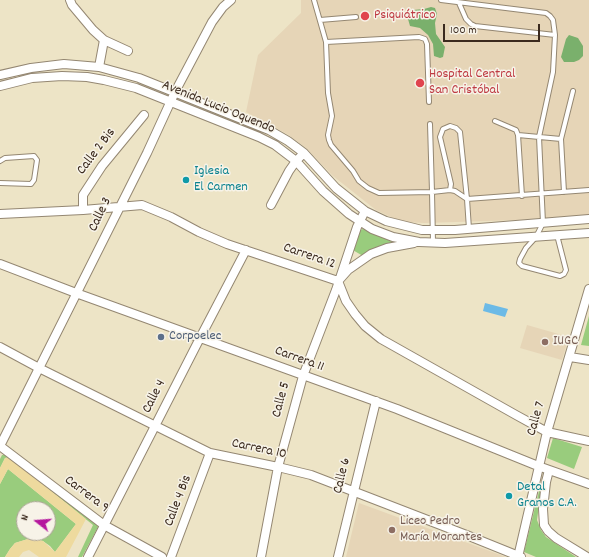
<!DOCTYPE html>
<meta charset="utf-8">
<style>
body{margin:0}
#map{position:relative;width:589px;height:557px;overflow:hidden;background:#ede4c6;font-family:Dekko,sans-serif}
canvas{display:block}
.north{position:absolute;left:16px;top:501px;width:40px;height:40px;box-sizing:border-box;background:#f7f3e8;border:1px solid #aca397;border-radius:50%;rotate:287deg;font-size:11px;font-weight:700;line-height:16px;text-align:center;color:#3b2a1e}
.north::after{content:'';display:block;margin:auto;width:14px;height:18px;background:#b5179e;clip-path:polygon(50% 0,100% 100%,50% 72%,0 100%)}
.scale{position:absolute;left:443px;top:24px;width:97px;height:18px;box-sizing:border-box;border:2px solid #3b2a1e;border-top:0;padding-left:5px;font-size:12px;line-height:14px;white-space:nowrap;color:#3b2a1e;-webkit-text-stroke:3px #f7f3e8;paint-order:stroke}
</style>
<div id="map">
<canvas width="589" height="557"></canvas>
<div class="north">N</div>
<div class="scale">100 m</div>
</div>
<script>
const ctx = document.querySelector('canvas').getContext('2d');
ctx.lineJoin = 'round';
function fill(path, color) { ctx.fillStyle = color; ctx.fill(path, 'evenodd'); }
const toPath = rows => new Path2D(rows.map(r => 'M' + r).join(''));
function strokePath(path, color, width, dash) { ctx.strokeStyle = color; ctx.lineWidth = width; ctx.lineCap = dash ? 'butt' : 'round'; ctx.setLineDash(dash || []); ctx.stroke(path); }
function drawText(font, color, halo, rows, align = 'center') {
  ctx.font = font + ' Dekko,sans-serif'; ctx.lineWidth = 3; ctx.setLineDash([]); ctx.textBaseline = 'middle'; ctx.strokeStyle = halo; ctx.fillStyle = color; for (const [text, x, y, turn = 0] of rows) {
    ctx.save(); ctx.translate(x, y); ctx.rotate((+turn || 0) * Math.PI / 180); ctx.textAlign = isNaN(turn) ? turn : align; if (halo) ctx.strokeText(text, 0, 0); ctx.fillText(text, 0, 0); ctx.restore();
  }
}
fill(toPath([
 [301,0,589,0,589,215,519,220,424,223,406,222,393,218,376,210,333,176,305,147,287,134,246,112,258,55,301,13],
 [527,325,569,337,562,360,520,348],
 [359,503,506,557,346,557]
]), '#e6d5b7');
fill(toPath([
 [363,229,393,242,363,256,351,249,360,230],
 [589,316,589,346,581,345],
 [553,438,582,447,574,469,547,458],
 [2,455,7,455,97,524,98,527,82,557,78,557,93,525,9,457,5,458,0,468,0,459],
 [8,469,76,524,55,552,50,546,43,541,35,539,28,539,15,543,10,549,5,557,0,557,0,484],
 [24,509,48,509,48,533,24,533],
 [539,491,541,491,537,520,541,530,546,537,576,557,536,557,524,552]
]), '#99cc7d');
fill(toPath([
 [431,7,435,8,437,14,435,23,436,34,445,47,443,57,440,58,434,56,433,44,428,35,420,28,410,26,408,19,408,16,413,10,424,9],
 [569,35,578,38,583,46,583,56,579,60,574,62,564,62,561,57,566,39]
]), '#7ab06c');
fill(toPath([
 [9,457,86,519,66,557,39,557,29,550,23,552,19,557,5,557,10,549,15,543,28,539,35,539,43,541,55,552,76,524,8,469,0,484,0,468,5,458]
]), '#eeda9e');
fill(toPath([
 [485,303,508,309,505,317,483,311]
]), '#6cbae6');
const service = toPath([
 [314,0,326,42,328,93,332,116,328,135,329,140,331,145,353,171,359,181,368,188,379,193,432,192,430,124],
 [441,0,546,13,550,16,553,20,555,35,553,72,539,137,543,223,536,237,526,248,520,259,519,263,522,266,560,276,564,274,566,270,557,235],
 [459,3,466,19,471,24,475,26,555,35],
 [320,20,356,17],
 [326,42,419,37,425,39,427,44,429,102],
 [495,121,516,130,518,135,522,196],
 [518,135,561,139],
 [0,161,5,158,34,156,37,160,34,180,31,184,0,183],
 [450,190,451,184,440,137,443,129,450,126,456,128,460,132,467,199],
 [564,192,561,139,573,91],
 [469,229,467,199,589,190],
 [433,242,432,192,450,190,455,191,467,199]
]);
const minor = toPath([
 [70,0,72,5,93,30,104,40,99,67],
 [104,40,128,51],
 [0,75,31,68,64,64,99,67,139,78,269,130,288,141,304,153,336,188,365,211,386,221,422,230,455,230,589,219],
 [0,86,32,78,62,76,87,77,104,80,136,88,259,137,275,145,296,161,323,191,349,214,372,229,393,237,419,242,445,243,589,233],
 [271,205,289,171,296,161,304,153],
 [83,210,83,195,102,166,144,115],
 [0,214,83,210,142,205,171,217,199,232,227,244,338,281,346,301,355,314,365,326,381,339,516,415,547,432,589,441],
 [0,264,76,293,397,409,538,466,589,484],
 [340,279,348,270,371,254,387,248,414,243],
 [0,347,39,368,210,453,278,467,311,475,469,536,521,557],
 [570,357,589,360],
 [0,446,147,153,175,92,212,22,223,7,231,0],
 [0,446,104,525,162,557],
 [549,470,546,482,543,509,544,525,548,531,556,538,587,557],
 [88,557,200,338,246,250],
 [171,557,210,453],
 [261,557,278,467,303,376,336,290,357,227,365,211],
 [338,557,376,401],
 [518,557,547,432,589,289]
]);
strokePath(service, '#948772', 6);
strokePath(minor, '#948772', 10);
strokePath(service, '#fff', 4);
strokePath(minor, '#fff', 8);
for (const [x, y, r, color] of [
 [365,16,5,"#e0444e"],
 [420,83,5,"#e0444e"],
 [186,180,4,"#0f9aa8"],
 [161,337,4,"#5c6f8a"],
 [545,342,4,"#8d6e63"],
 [509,496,4,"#0f9aa8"],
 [392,530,4,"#8d6e63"]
]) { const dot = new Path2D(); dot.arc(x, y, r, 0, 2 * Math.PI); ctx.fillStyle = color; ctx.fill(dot); strokePath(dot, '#f7f3e8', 1.5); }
drawText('14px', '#be3a42', '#f7f3e8', [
 ["Psiquiátrico",374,16],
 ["Hospital Central",429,75],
 ["San Cristóbal",429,91]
], 'left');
drawText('14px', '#3b2a1e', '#f7f3e8', [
 ["Avenida Lucio Oquendo",218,108,22],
 ["Calle 2 Bis",97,152,-53],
 ["Calle 3",101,215,-64],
 ["Carrera 12",309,257,19],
 ["Carrera 11",299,360,20],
 ["Calle 4",155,397,-63],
 ["Calle 5",282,400,-75],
 ["Calle 7",537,419,-74],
 ["Carrera 10",259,450,12],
 ["Calle 6",343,476,-76],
 ["Carrera 9",86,495,37],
 ["Calle 4 Bis",179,501,-69]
]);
drawText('14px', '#0d838f', '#f7f3e8', [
 ["Iglesia",194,172],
 ["El Carmen",194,188],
 ["Detal",517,488],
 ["Granos C.A.",517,504]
], 'left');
drawText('14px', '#4e5e75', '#f7f3e8', [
 ["Corpoelec",169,337]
], 'left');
drawText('14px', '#785e54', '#f7f3e8', [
 ["IUGC",553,342],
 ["Liceo Pedro",400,522],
 ["María Morantes",400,538]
], 'left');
</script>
